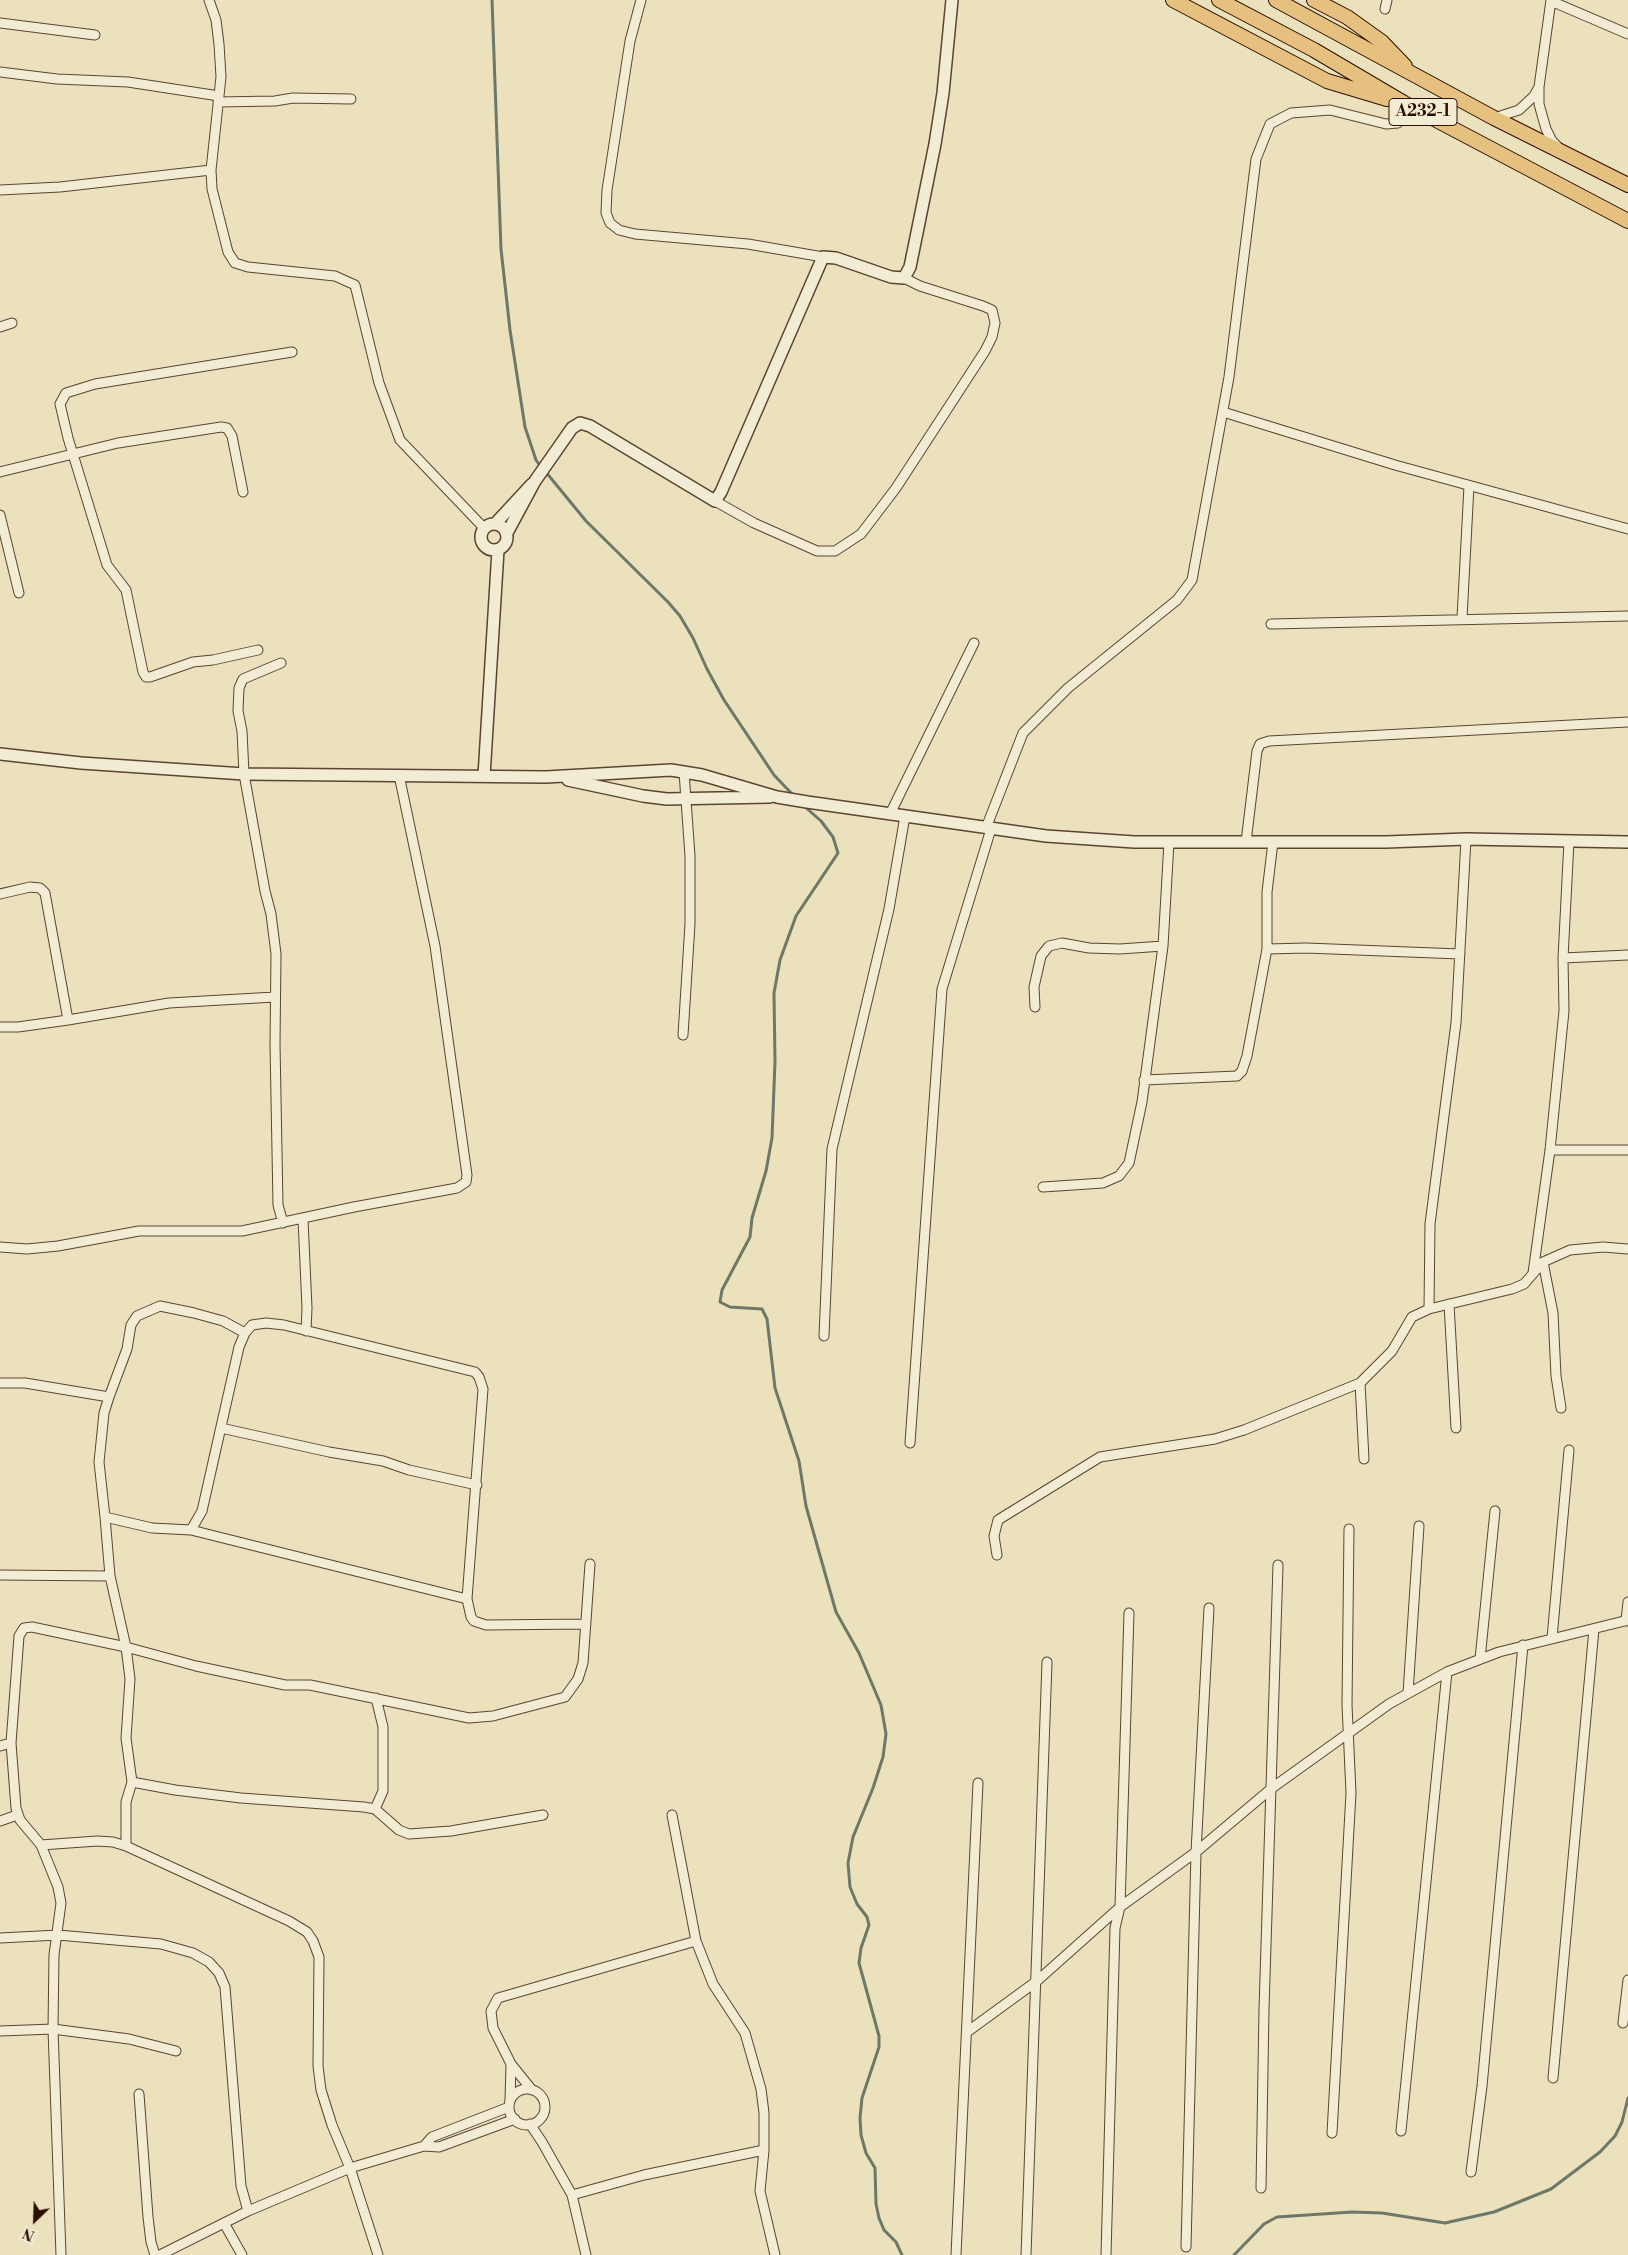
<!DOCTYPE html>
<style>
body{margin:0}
#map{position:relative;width:1628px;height:2255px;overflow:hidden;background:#ebe1bd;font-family:"Libre Bodoni",serif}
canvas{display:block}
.north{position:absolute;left:10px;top:2195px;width:50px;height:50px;-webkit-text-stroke:4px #f2ecd4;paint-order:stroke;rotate:204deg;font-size:14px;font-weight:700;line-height:20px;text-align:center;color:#2c0f01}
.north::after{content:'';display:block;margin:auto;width:18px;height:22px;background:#2c0f01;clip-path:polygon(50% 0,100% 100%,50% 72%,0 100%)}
</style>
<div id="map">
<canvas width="1628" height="2255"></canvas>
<div class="north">N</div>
</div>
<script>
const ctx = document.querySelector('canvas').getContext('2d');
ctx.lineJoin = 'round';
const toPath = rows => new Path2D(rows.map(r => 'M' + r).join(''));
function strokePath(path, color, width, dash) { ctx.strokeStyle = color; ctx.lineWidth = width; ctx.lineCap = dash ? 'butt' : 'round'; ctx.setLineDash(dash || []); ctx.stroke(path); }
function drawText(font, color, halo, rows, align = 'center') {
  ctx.font = font + ' "Libre Bodoni",serif'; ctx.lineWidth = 4.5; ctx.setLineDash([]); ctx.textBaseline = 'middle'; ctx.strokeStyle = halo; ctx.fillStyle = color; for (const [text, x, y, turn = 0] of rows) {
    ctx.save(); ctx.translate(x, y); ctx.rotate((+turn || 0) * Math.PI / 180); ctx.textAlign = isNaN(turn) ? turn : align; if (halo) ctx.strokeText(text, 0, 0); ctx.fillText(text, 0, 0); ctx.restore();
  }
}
strokePath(toPath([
 [492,0,501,249,510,330,525,427,536,460,541,467],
 [545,471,586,521,668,602,680,616,693,638,707,669,724,700,774,775,793,795],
 [803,805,821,821,833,837,838,853,796,916,780,960,774,993,775,1062,772,1138,766,1171,752,1218,750,1237,722,1290,720,1302,730,1307,762,1309,767,1319,775,1388,799,1461,806,1506,836,1612,859,1653,881,1705,886,1734,883,1757,873,1788,853,1837,848,1863,850,1887,857,1904,867,1917,869,1925,861,1948,859,1963,879,2036,879,2047,862,2098,860,2118,861,2135,866,2153,875,2168,876,2204,879,2218,884,2230,896,2242,902,2255],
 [1234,2255,1264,2224,1277,2217,1352,2212,1382,2213,1445,2223,1494,2212,1551,2189,1600,2152,1615,2136,1622,2122,1628,2098]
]), '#6d7869', 3);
const minor = toPath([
 [209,0,216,20,219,44,221,77,211,170,212,189,228,252,235,263,248,267,335,276,355,285,379,383,400,440,484,528],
 [641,0,630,41,607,190,606,213,610,223,619,230,635,234,748,244,823,257],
 [1551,0,1539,87,1539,104,1546,129,1552,141,1558,147],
 [1551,1,1628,34],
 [1385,9,1387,0],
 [0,23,95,35],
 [0,72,57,79,128,82,219,96],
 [218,102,275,101,293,98,351,99],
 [1494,118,1519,110,1534,96,1539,87],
 [0,190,60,187,211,170],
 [0,327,12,323],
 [1223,412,1395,465,1628,529],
 [0,472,118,443,221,427,227,428,232,436,243,492],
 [715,501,754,523,817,551,835,551,861,534,896,488,985,351,992,337,995,323,992,310,983,306,920,286,904,278],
 [0,515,19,593],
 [1462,618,1469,486],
 [1271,624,1628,616],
 [258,650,213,660,193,662,150,677,146,677,143,672,126,590,107,565,68,438,60,404,66,393,95,384,292,352],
 [281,663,243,679,239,688,238,711,242,731,244,774,265,891,271,914,276,954,275,1044,278,1205,283,1223],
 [890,814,974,643],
 [986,828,1023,733,1068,688,1177,600,1192,580,1229,377,1256,159,1270,124,1291,113,1330,110,1386,124,1398,123,1412,107],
 [1246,842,1257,751,1260,744,1269,741,1628,722],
 [1273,842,1267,892,1267,949,1306,948,1460,954],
 [0,894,30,887,40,888,45,893,68,1020],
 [1563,958,1628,955],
 [1035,1007,1034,987,1041,956,1049,946,1062,943,1089,948,1120,949,1163,946],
 [0,1027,18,1027,68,1020,169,1003,275,997],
 [683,1035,690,924,690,856,684,772],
 [1144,1080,1237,1076,1242,1071,1247,1056,1267,949],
 [1550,1150,1628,1150],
 [1043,1187,1103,1183,1119,1176,1129,1163,1142,1102,1163,946,1169,842],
 [303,1219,307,1308,306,1331],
 [0,1247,27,1249,58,1246,139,1231,242,1231,354,1207,457,1188,466,1182,467,1175,435,946,399,775],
 [1543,1262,1553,1313,1556,1376,1561,1408],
 [1533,1273,1550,1150,1564,1011,1563,958,1569,841],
 [1449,1304,1456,1428],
 [1429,1309,1430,1224,1456,1023,1466,839],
 [824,1336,832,1149,889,909,905,816],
 [0,1383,25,1383,109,1397,127,1349,131,1325,137,1316,160,1306,194,1313,223,1321,245,1333],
 [1360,1383,1364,1459],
 [109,1397,104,1413,99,1462,105,1517,152,1528,191,1530,467,1599],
 [221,1428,329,1452,383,1461,409,1470,477,1485],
 [910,1443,942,989,991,829],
 [105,1517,110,1576,126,1647,196,1666,285,1685,310,1685,469,1718,493,1716,565,1697,578,1679,583,1663,590,1564],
 [191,1530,202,1511,239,1347,245,1333,252,1325,266,1323,284,1325,475,1372,479,1377,483,1389,467,1599,471,1617,474,1621,486,1625,586,1624],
 [997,1555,994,1536,998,1520,1100,1457,1215,1439,1244,1430,1360,1383,1392,1351,1412,1317,1429,1309,1512,1289,1524,1284,1543,1262,1570,1250,1603,1247,1628,1249],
 [0,1575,110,1576],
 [1626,1621,1628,1602],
 [1552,1638,1569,1450],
 [1480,1659,1495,1511],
 [1408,1693,1419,1526],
 [0,1746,11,1743],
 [375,1809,383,1791,383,1727,376,1698],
 [672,1815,696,1941,713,1984,745,2033,761,2089,764,2113,764,2150,760,2191,775,2255],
 [0,1821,17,1815],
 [41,1845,97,1841,113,1842,126,1846,289,1921,307,1932,313,1941,319,1957,318,2066,321,2090,332,2125,350,2168,378,2255],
 [126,1846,126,1802,132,1782],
 [0,1938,58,1935,161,1944,193,1953,209,1962,219,1973,225,1987,241,2186,248,2211],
 [1623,2023,1628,1980],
 [0,2031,53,2029,129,2039,176,2051],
 [967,2032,1037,1981,1120,1907,1196,1852,1272,1788,1389,1704,1447,1672,1499,1652,1628,1620],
 [1553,2078,1594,1629],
 '509 2107a18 18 0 1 1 36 0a18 18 0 1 1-36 0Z',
 [532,2090,511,2064,493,2028,491,2011,498,1998,696,1941],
 [139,2094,148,2217,151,2242,155,2255],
 [510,2101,511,2064],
 [530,2124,542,2142,572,2195,586,2255],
 [1401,2131,1447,1672],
 [1332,2133,1351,1793,1347,1705,1349,1529],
 [424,2146,432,2137,509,2107],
 [1471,2172,1482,2086,1523,1645],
 [1261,2188,1264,2009,1278,1565],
 [572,2195,644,2175,764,2150],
 [224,2223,242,2255],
 [1186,2247,1196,1852,1209,1608],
 [61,2255,53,2029,54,1955,61,1903,58,1887,41,1845,20,1820,16,1808,11,1743,19,1636,24,1628,32,1627,126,1647,130,1679,126,1738,132,1782,175,1790,241,1798,364,1807,375,1809,399,1830,409,1834,451,1831,543,1815],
 [160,2255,248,2211,350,2168,424,2146,439,2147,515,2119],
 [956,2255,978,1783],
 [1026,2255,1047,1662],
 [1106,2255,1115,1928,1120,1907,1129,1613]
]);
const tertiary = toPath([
 '481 537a13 13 0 1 1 26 0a13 13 0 1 1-26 0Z',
 [495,524,532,484],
 [507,533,535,481,572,428,580,423,590,426,715,501,721,492,823,257,836,258,891,277,904,278,910,267,935,144,943,93,952,0],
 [0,754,81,763,244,774,546,777,671,770,702,775,777,797,807,802,1046,836,1134,842,1386,842,1466,839,1628,842],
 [484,776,498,550],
 [568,780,643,796,667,799,770,797]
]);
const trunk = toPath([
 [1173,0,1327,81,1387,99],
 [1219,0,1314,50,1404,103,1628,221],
 [1276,0,1494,118,1628,185],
 [1314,0,1347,17,1382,42,1405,66]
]);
strokePath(minor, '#5c4430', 11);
strokePath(tertiary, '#5c4430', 14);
strokePath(trunk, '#2c0f01', 16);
strokePath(minor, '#f2ecd4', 9);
strokePath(tertiary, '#f2ecd4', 11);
strokePath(trunk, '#e6c07e', 14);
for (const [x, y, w] of [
 [1423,112,68]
]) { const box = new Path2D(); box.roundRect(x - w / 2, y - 13.5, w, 27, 4); ctx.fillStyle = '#f2ecd4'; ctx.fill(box); strokePath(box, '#2c0f01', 1); }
drawText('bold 16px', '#2c0f01', null, [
 ["A232-1",1423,112]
]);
</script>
